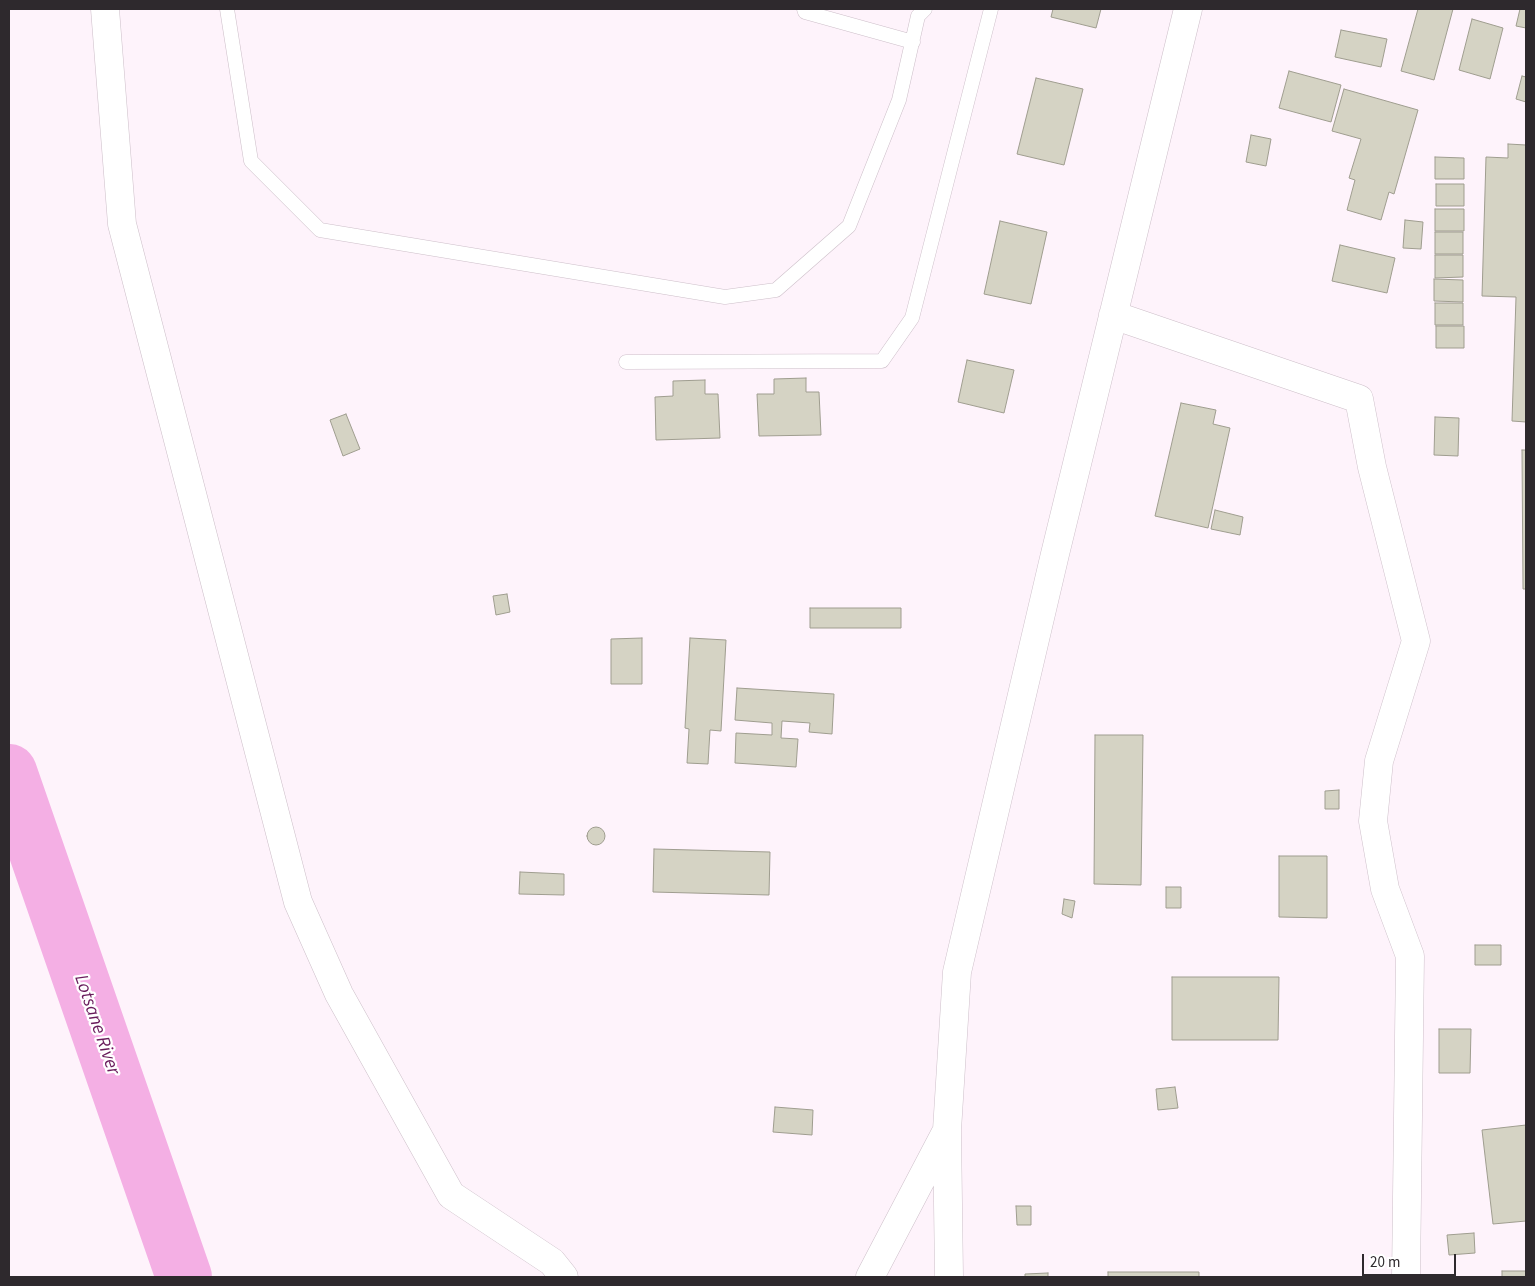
<!DOCTYPE html>
<style>
body{margin:0}
#map{position:relative;width:1535px;height:1286px;overflow:hidden;background:#fef3fb;font-family:"Source Sans 3",sans-serif}
canvas{display:block}
.frame{position:absolute;inset:0;border:10px solid #2e292d;pointer-events:none}
.scale{position:absolute;left:1362px;top:1254px;width:94px;height:22px;box-sizing:border-box;border:2px solid #2e292d;border-top:0;padding-left:6px;font-size:15px;line-height:18px;white-space:nowrap;color:#2e292d;-webkit-text-stroke:4px #fff;paint-order:stroke}
</style>
<div id="map">
<canvas width="1535" height="1286"></canvas>
<div class="frame"></div>
<div class="scale">20 m</div>
</div>
<script>
const ctx = document.querySelector('canvas').getContext('2d');
ctx.lineJoin = 'round';
const toPath = rows => new Path2D(rows.map(r => 'M' + r).join(''));
function strokePath(path, color, width, dash) { ctx.strokeStyle = color; ctx.lineWidth = width; ctx.lineCap = dash ? 'butt' : 'round'; ctx.setLineDash(dash || []); ctx.stroke(path); }
function fill(path, color) { ctx.fillStyle = color; ctx.fill(path, 'evenodd'); }
function drawText(font, color, halo, rows, align = 'center') {
  ctx.font = font + ' "Source Sans 3",sans-serif'; ctx.lineWidth = 4.5; ctx.setLineDash([]); ctx.textBaseline = 'middle'; ctx.strokeStyle = halo; ctx.fillStyle = color; for (const [text, x, y, turn = 0] of rows) {
    ctx.save(); ctx.translate(x, y); ctx.rotate((+turn || 0) * Math.PI / 180); ctx.textAlign = isNaN(turn) ? turn : align; if (halo) ctx.strokeText(text, 0, 0); ctx.fillText(text, 0, 0); ctx.restore();
  }
}
strokePath(toPath([
 [9,772,184,1277]
]), '#f4afe4', 56);
const building = toPath([
 [1053,9,1101,9,1096,28,1051,17,1053,9],
 [1418,9,1453,9,1434,80,1401,71,1418,9],
 [1520,9,1526,9,1526,28,1516,26,1520,9],
 [1472,19,1503,28,1490,79,1459,70,1472,19],
 [1341,30,1387,39,1381,67,1335,57,1341,30],
 [1289,71,1341,85,1331,122,1279,108,1289,71],
 [1522,76,1526,77,1526,102,1516,99,1522,76],
 [1036,78,1083,89,1064,165,1017,154,1036,78],
 [1344,89,1418,110,1394,194,1389,192,1381,220,1347,210,1355,180,1349,178,1361,139,1332,131,1344,89],
 [1251,135,1271,139,1266,166,1246,162,1251,135],
 [1508,144,1526,145,1526,422,1512,421,1516,297,1482,296,1486,157,1508,158,1508,144],
 [1435,157,1464,158,1464,179,1435,179,1435,157],
 [1436,184,1464,184,1464,206,1436,206,1436,184],
 [1435,209,1464,209,1464,231,1435,231,1435,209],
 [1405,220,1423,222,1421,249,1403,248,1405,220],
 [1000,221,1047,232,1031,304,984,294,1000,221],
 [1435,232,1463,232,1463,254,1435,254,1435,232],
 [1340,245,1395,258,1387,293,1332,281,1340,245],
 [1435,255,1463,255,1463,277,1435,278,1435,255],
 [1434,279,1463,280,1463,302,1434,301,1434,279],
 [1435,303,1463,303,1463,325,1435,325,1435,303],
 [1436,326,1464,326,1464,348,1436,348,1436,326],
 [967,360,1014,370,1004,413,958,402,967,360],
 [806,378,806,392,819,392,821,435,759,436,757,394,774,394,774,379,806,378],
 [705,380,705,394,718,394,720,438,656,440,655,397,673,396,673,381,705,380],
 [1181,403,1216,410,1213,424,1230,428,1208,528,1155,516,1181,403],
 [346,414,360,449,343,456,330,420,346,414],
 [1435,417,1459,418,1458,456,1434,455,1435,417],
 [1522,450,1526,450,1526,589,1523,589,1522,450],
 [1215,510,1243,517,1240,535,1211,529,1215,510],
 [507,594,510,612,496,615,493,596,507,594],
 [810,608,901,608,901,628,810,628,810,608],
 [642,638,642,684,611,684,611,639,642,638],
 [690,638,726,640,721,731,710,730,708,764,687,763,689,729,685,728,690,638],
 [737,688,834,694,832,734,809,732,810,723,782,721,781,738,798,739,796,767,735,763,736,733,772,735,772,723,735,720,737,688],
 [1095,735,1143,735,1141,885,1094,884,1095,735],
 [1339,790,1339,809,1325,809,1325,791,1339,790],
 '587 836a9 9 0 1 1 18 0a9 9 0 1 1-18 0Z',
 [654,849,770,852,769,895,653,892,654,849],
 [1279,856,1327,856,1327,918,1279,917,1279,856],
 [520,872,564,874,564,895,519,894,520,872],
 [1166,887,1181,887,1181,908,1166,908,1166,887],
 [1064,899,1075,901,1072,918,1062,914,1064,899],
 [1475,945,1501,945,1501,965,1475,965,1475,945],
 [1172,977,1279,977,1278,1040,1172,1040,1172,977],
 [1439,1029,1471,1029,1470,1073,1439,1073,1439,1029],
 [1175,1087,1178,1108,1158,1110,1156,1089,1175,1087],
 [775,1107,813,1110,812,1135,773,1132,775,1107],
 [1526,1125,1526,1221,1493,1224,1482,1130,1526,1125],
 [1016,1206,1031,1206,1031,1225,1017,1225,1016,1206],
 [1474,1233,1475,1253,1449,1255,1447,1235,1474,1233],
 [1502,1271,1526,1271,1526,1277,1502,1277,1502,1271],
 [1108,1272,1199,1272,1199,1277,1108,1277,1108,1272],
 [1048,1273,1048,1277,1025,1277,1025,1274,1048,1273]
]);
fill(building, '#d5d3c4');
strokePath(building, '#9f9d8f', 1);
const service = toPath([
 [227,9,251,161,320,230,725,297,776,290,849,226,899,100,918,16,925,9],
 [804,9,805,12,913,42],
 [626,362,882,361,912,318,991,9]
]);
const minor = toPath([
 [105,9,122,224,298,902,339,994,451,1195,552,1262,564,1277],
 [1113,315,1359,399,1372,467,1416,641,1379,761,1373,821,1385,889,1410,956,1406,1277],
 [870,1277,945,1134],
 [949,1277,947,1130,957,972,1055,554,1188,9]
]);
strokePath(service, '#cdbfc9', 15);
strokePath(minor, '#cdbfc9', 29);
strokePath(service, '#fff', 14);
strokePath(minor, '#fff', 28);
drawText('italic 19px', '#681b5b', '#fff', [
 ["Lotsane River",96,1025,71]
]);
</script>
